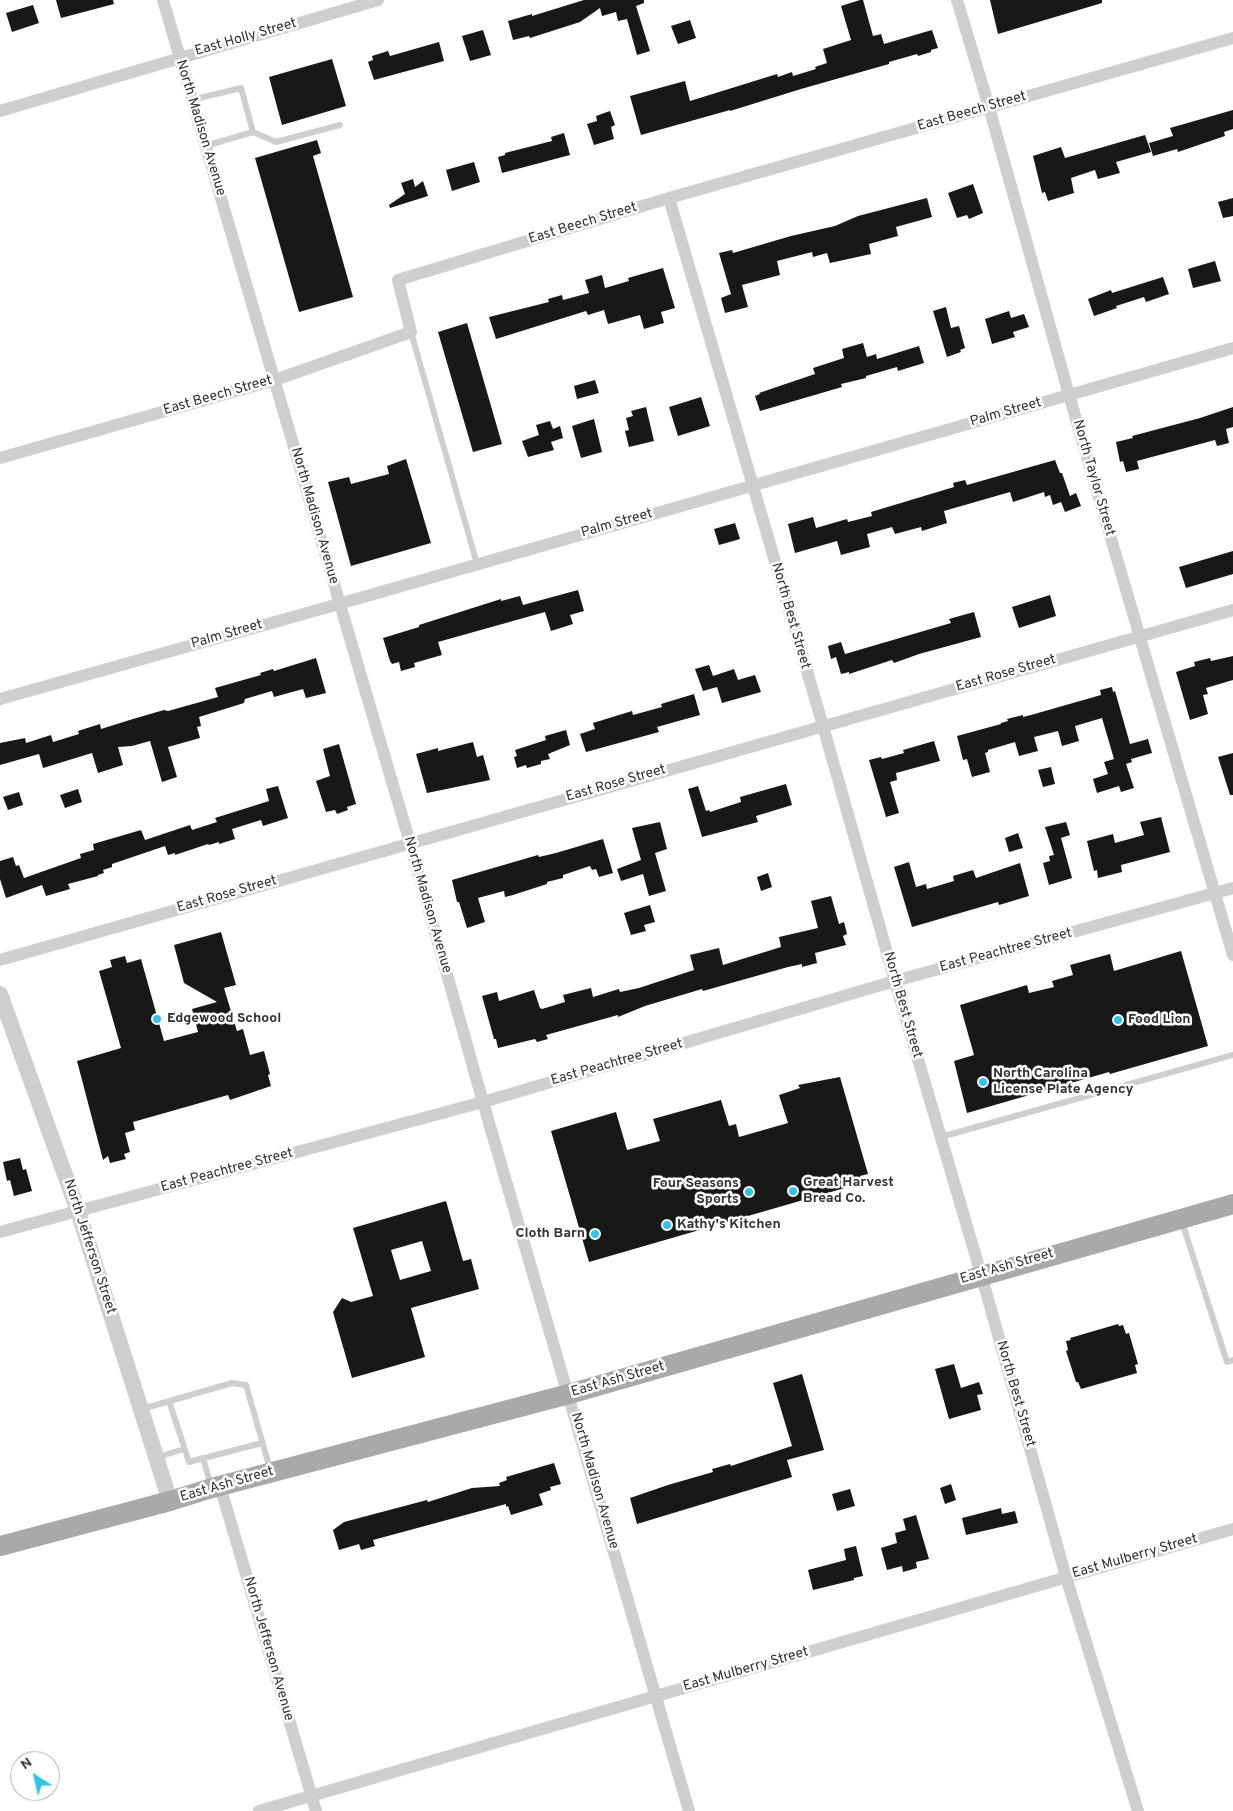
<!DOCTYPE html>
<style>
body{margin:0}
#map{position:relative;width:1233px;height:1811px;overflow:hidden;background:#fff;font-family:Overpass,sans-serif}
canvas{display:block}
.north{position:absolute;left:10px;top:1751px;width:50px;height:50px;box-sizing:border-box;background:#fff;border:1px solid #adadad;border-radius:50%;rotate:325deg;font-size:14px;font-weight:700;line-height:20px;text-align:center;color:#313131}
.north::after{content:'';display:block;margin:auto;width:18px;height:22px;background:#35c3e7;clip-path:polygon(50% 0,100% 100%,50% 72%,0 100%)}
</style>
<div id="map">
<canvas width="1233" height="1811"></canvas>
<div class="north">N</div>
</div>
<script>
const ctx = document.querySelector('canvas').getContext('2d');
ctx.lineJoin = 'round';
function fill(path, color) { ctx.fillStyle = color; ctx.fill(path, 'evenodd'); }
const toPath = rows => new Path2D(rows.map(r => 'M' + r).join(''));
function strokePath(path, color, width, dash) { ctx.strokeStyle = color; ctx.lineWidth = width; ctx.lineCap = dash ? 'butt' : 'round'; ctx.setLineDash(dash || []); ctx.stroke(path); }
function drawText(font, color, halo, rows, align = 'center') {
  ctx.font = font + ' Overpass,sans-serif'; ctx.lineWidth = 5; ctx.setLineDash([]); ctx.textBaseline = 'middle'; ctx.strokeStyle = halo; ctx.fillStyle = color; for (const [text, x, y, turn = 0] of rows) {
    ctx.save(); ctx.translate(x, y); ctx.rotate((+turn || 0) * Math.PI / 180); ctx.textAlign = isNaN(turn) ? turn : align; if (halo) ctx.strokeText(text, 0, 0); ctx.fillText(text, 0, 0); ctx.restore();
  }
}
fill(toPath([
 [56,0,113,0,114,4,61,18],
 [584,0,644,0,644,3,636,6,650,51,637,55,627,19,618,21,616,12,602,16,600,8,580,22,530,38,529,36,513,40,508,21,532,14,532,16],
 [860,0,863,0,873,36,881,34,884,44,932,30,938,48,931,50,931,52,918,56,917,54,889,62,889,64,801,89,730,111,730,110,641,135,630,96,685,81,690,101,777,74,778,77,792,72,793,76,816,69,815,67,827,63,823,49,851,40,841,6],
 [990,0,1102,0,1102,3,998,34],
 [33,5,39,23,12,32,6,13],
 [690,20,696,38,678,44,671,26],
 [483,30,491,55,470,61,462,36],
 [439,42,444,61,374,80,368,62,373,60,372,56,388,51,390,56],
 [332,59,346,106,282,125,269,77],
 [1233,110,1233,129,1224,132,1225,136,1178,152,1177,149,1153,156,1149,143,1173,136,1170,128],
 [610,111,615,125,611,127,614,139,594,145,587,124,597,121,596,116],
 [564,133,570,155,502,173,498,157,505,155,505,153,552,141,551,137],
 [1145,135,1151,152,1116,162,1120,173,1098,179,1095,170,1071,178,1074,193,1048,201,1045,192,1042,193,1033,156,1061,147,1065,158],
 [317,140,321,153,313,156,353,297,299,312,255,158],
 [474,162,480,182,452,191,446,170],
 [413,179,415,187,423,181,428,196,390,208,389,205,405,194,401,183],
 [973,184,983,213,969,219,967,215,957,218,948,193],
 [927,198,932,217,896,227,898,236,869,244,871,254,830,263,827,253,813,257,812,252,777,261,780,275,742,285,748,307,725,313,721,298,731,294,719,253,732,250,733,253,791,236,835,226,858,216],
 [1233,198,1233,216,1223,218,1218,202],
 [1215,261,1221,281,1193,288,1188,269],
 [663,268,675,308,661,312,664,323,644,329,640,315,608,324,604,310,588,315,586,311,496,339,489,317,549,302,548,299,562,295,563,300,589,293,585,280,602,275,605,288,629,281,628,278],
 [1163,277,1169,294,1146,302,1144,297,1116,306,1117,308,1094,316,1088,299,1111,290,1112,293],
 [946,307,951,328,959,326,965,348,960,350,961,352,947,357,933,311],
 [1009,311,1011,318,1024,314,1029,327,1013,332,1015,337,992,344,985,319],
 [467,323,502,444,473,452,438,332],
 [863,343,867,357,876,354,877,359,919,346,924,363,898,371,897,367,866,376,866,378,841,384,842,387,760,411,755,396,760,394,759,393,815,374,813,368,844,358,842,349],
 [595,380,599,393,577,399,574,386],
 [701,397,710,426,678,436,669,407],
 [646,407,654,441,629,447,625,431,629,430,626,418,633,416,631,411],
 [1233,407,1233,427,1226,429,1229,443,1217,446,1215,440,1137,461,1139,469,1126,472,1123,461,1120,462,1116,442,1133,438,1132,436,1200,418],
 [594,419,602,452,581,458,572,426],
 [550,421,553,429,560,426,563,438,551,442,554,450,528,457,522,441,539,435,536,425],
 [406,459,431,543,351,566,328,482,349,477,351,484,389,474,387,466],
 [1055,460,1060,473,1062,473,1070,496,1076,493,1081,506,1065,512,1061,502,1053,505,1050,495,1045,497,1044,492,1013,502,1010,492,944,511,947,523,922,531,921,527,895,534,892,527,867,534,870,547,841,555,837,541,795,553,788,524,813,517,816,528,847,519,848,522,872,516,871,512,954,487,953,483,965,480,967,485],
 [735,523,740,539,719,545,714,529],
 [1233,551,1233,574,1186,588,1179,567],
 [578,590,584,611,570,615,573,624,551,631,545,612,438,642,442,655,414,663,415,667,401,671,399,662,392,664,390,661,383,638,419,627,419,625,501,599,501,601,520,596,523,605],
 [1050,595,1056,616,1019,628,1012,607],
 [974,612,981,637,919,654,894,663,892,660,849,674,849,672,841,674,836,657,831,659,828,646,841,642,845,654,951,623,949,619],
 [1233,656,1233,680,1206,688,1208,694,1203,695,1208,714,1190,720,1176,672,1195,666,1194,662,1210,658,1211,661],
 [316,658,326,693,306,698,303,689,274,697,272,691,245,699,244,703,199,717,201,726,197,727,200,738,168,747,177,777,162,782,150,741,132,746,118,747,123,765,98,773,92,753,43,768,39,754,0,765,0,743,25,738,26,743,51,735,53,742,79,734,78,731,100,724,101,729,133,719,164,710,168,711,218,697,215,688,261,675,260,673,273,669,274,671],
 [709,665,713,676,734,669,738,680,755,675,761,692,722,703,717,687,703,691,695,669],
 [1112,687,1113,692,1115,691,1130,744,1148,739,1152,753,1131,759,1132,762,1126,764,1134,788,1121,792,1119,786,1097,793,1093,779,1108,774,1104,762,1114,759,1102,718,1075,726,1079,741,1062,746,1058,731,1034,737,1038,751,1019,756,1015,742,988,750,988,752,985,753,990,772,972,777,967,759,963,760,957,736,1001,724,1001,723,1008,721,1007,719,1023,715,1023,717,1031,715,1101,695,1100,690],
 [694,694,700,715,657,727,659,732,586,752,580,734,595,729,593,723,632,711,633,715,662,707,661,704],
 [566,730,570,745,548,754,550,759,541,761,541,764,527,768,526,765,517,768,514,757,517,756,515,750,546,740,545,736],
 [934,741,940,761,896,773,897,780,890,782,899,813,886,817,869,760,881,757,882,759,904,753,903,750],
 [473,742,477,757,483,755,490,780,427,793,416,754,438,748,438,751],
 [339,744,356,804,347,807,348,810,337,814,335,810,326,812,316,781,330,776,323,749],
 [1233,753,1233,795,1230,795,1218,757],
 [1051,767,1055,784,1043,787,1038,770],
 [786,784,792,805,756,816,758,822,702,837,688,789,698,786,706,811,709,810,710,812,741,802,740,797],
 [278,786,288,818,263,826,261,820,232,829,235,839,219,844,219,842,209,845,208,844,175,855,175,853,168,855,165,846,112,864,112,867,103,870,104,873,98,875,98,876,68,884,70,889,46,896,42,885,6,898,0,879,0,861,13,857,16,866,19,865,24,878,81,858,80,854,94,850,93,844,141,830,145,840,190,825,192,830,217,822,215,818,269,801,266,789],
 [78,789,82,802,65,808,60,795],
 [19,792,23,805,8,810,3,797],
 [1161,817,1170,852,1121,865,1122,872,1098,878,1097,870,1094,871,1087,841,1113,834,1115,843,1144,835,1140,822],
 [660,822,667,849,655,853,666,891,649,896,643,874,621,881,617,869,641,860,632,828],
 [1066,822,1070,835,1061,838,1072,878,1049,885,1043,863,1050,861,1049,856,1054,855,1045,827],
 [1018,833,1023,848,1009,852,1005,838],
 [603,839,613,873,599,877,596,869,592,870,590,866,563,875,563,878,547,882,547,884,513,895,505,897,504,891,478,898,485,922,467,928,459,902,457,902,452,880,538,855,539,857,556,853],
 [909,862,916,887,926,884,927,889,954,881,953,876,973,870,976,878,1020,863,1029,896,999,905,998,902,912,927,894,867],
 [768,873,772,887,761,891,757,877],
 [831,896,839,924,844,922,847,934,843,936,846,945,815,953,817,963,802,967,802,964,788,967,703,991,702,989,645,1006,618,1017,618,1015,546,1035,548,1039,537,1042,535,1039,498,1048,496,1039,494,1039,482,996,497,992,499,1001,534,990,540,1008,542,1009,565,1002,563,995,591,988,593,997,619,989,620,992,639,988,694,970,690,955,719,948,723,965,781,947,779,937,818,928,811,901],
 [650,905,655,922,644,925,646,931,631,935,624,913],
 [221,932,236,985,224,988,237,1031,243,1029,250,1055,264,1051,270,1074,268,1075,271,1086,230,1100,228,1095,133,1122,135,1130,125,1133,130,1152,124,1154,126,1159,110,1163,108,1156,103,1160,77,1061,121,1048,99,971,112,967,110,960,125,956,127,963,141,959,164,1041,198,1032,192,1009,217,1002,184,983,174,945],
 [1181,951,1208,1046,1110,1074,1109,1072,967,1113,954,1061,974,1055,960,1005,1027,985,1029,993,1054,987,1052,981,1073,975,1070,965,1110,954,1114,971],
 [840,1077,868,1174,860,1176,862,1183,589,1262,551,1131,616,1112,627,1150,660,1141,653,1119,721,1100,729,1126,736,1124,739,1137,788,1123,779,1095,800,1088,798,1085],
 [20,1158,23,1170,26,1169,32,1191,14,1196,10,1180,7,1181,3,1162],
 [446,1201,463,1261,471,1259,479,1289,411,1308,425,1357,352,1378,333,1312,342,1298,351,1302,373,1296,353,1228],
 [422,1241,431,1271,400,1280,391,1250],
 [1118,1324,1119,1326,1123,1325,1126,1334,1129,1333,1138,1364,1135,1365,1137,1373,1081,1389,1078,1382,1076,1382,1066,1351,1068,1350,1066,1341,1071,1340,1070,1338],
 [954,1364,961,1388,979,1382,983,1394,977,1395,981,1410,949,1419,935,1369],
 [802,1374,824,1450,787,1460,792,1477,637,1524,630,1498,668,1485,713,1472,712,1469,730,1464,731,1466,792,1446,773,1383],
 [554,1463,561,1484,550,1487,551,1490,539,1494,543,1505,511,1515,508,1506,506,1507,506,1504,373,1540,375,1546,361,1550,359,1544,339,1550,333,1530,344,1522,427,1500,428,1502,472,1488,500,1486,499,1483,507,1480,506,1477],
 [951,1484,956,1500,945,1504,940,1488],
 [850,1489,855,1506,837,1511,832,1494],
 [1001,1508,1002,1514,1015,1511,1018,1523,966,1535,962,1518],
 [916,1515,929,1559,916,1562,917,1568,903,1572,902,1566,887,1570,881,1548,897,1543,895,1533,906,1530,903,1519],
 [856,1546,863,1576,854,1578,854,1580,813,1590,808,1570,846,1560,844,1549]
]), '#181818');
strokePath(toPath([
 [191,100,241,88,253,132],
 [205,146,253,132,276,142,340,125],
 [411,332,477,564],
 [941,1137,1233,1055],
 [1182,1222,1227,1362,1233,1360],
 [169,1401,189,1462,262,1443],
 [142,1409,232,1383,246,1385,270,1469],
 [158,1457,184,1449],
 [203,1458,211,1486]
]), '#cecece', 6);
strokePath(toPath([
 [163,0,410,843,483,1102,689,1811],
 [957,0,989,107,1069,395,1233,955],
 [0,111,378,0],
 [669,198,823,726,895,981,981,1274,1066,1577,1138,1811],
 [0,458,275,380,411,332,398,280,669,198,1233,38],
 [0,699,339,604,1233,348],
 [0,960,1233,610],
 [0,1232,483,1102,895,981,1233,888],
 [220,1486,316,1811],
 [259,1811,1233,1529]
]), '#cecece', 12);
strokePath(toPath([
 [0,994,78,1211,170,1501]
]), '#cecece', 16);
strokePath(toPath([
 [0,1546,170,1501,212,1488,569,1394,1233,1204]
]), '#a9a9a9', 20);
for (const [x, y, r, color] of [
 [157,1019,5,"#35c3e7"],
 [1118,1020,5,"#35c3e7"],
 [983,1082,5,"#35c3e7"],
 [793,1191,5,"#35c3e7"],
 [749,1192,5,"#35c3e7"],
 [667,1225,5,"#35c3e7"],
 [595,1234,5,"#35c3e7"]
]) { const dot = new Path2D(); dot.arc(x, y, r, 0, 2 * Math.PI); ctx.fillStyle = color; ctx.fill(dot); strokePath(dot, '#fff', 2); }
drawText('14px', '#313131', '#fff', [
 ["East Holly Street",246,38,-16],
 ["East Beech Street",972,112,-16],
 ["North Madison Avenue",200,128,73],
 ["East Beech Street",583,224,-17],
 ["East Beech Street",218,396,-16],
 ["Palm Street",1006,413,-16],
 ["North Taylor Street",1093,478,74],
 ["North Madison Avenue",314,516,74],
 ["Palm Street",617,524,-16],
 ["North Best Street",790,616,74],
 ["Palm Street",227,635,-16],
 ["East Rose Street",1006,674,-16],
 ["East Rose Street",616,784,-16],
 ["East Rose Street",227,895,-16],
 ["North Madison Avenue",427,905,74],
 ["East Peachtree Street",1006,951,-15],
 ["North Best Street",902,1005,74],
 ["East Peachtree Street",617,1063,-16],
 ["East Peachtree Street",227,1171,-15],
 ["North Jefferson Street",89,1247,72],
 ["East Ash Street",1007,1267,-16],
 ["East Ash Street",618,1380,-16],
 ["North Best Street",1015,1394,74],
 ["North Madison Avenue",594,1481,74],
 ["East Ash Street",227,1485,-16],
 ["East Mulberry Street",1135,1557,-16],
 ["North Jefferson Avenue",268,1649,74],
 ["East Mulberry Street",746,1670,-16]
]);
drawText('bold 14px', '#313131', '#fff', [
 ["Edgewood School",167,1019],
 ["Food Lion",1128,1020],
 ["North Carolina",993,1074],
 ["License Plate Agency",993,1090],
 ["Great Harvest",803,1183],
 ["Bread Co.",803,1199],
 ["Four Seasons",739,1184,"right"],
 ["Sports",739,1200,"right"],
 ["Kathy's Kitchen",677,1225],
 ["Cloth Barn",585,1234,"right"]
], 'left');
</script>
